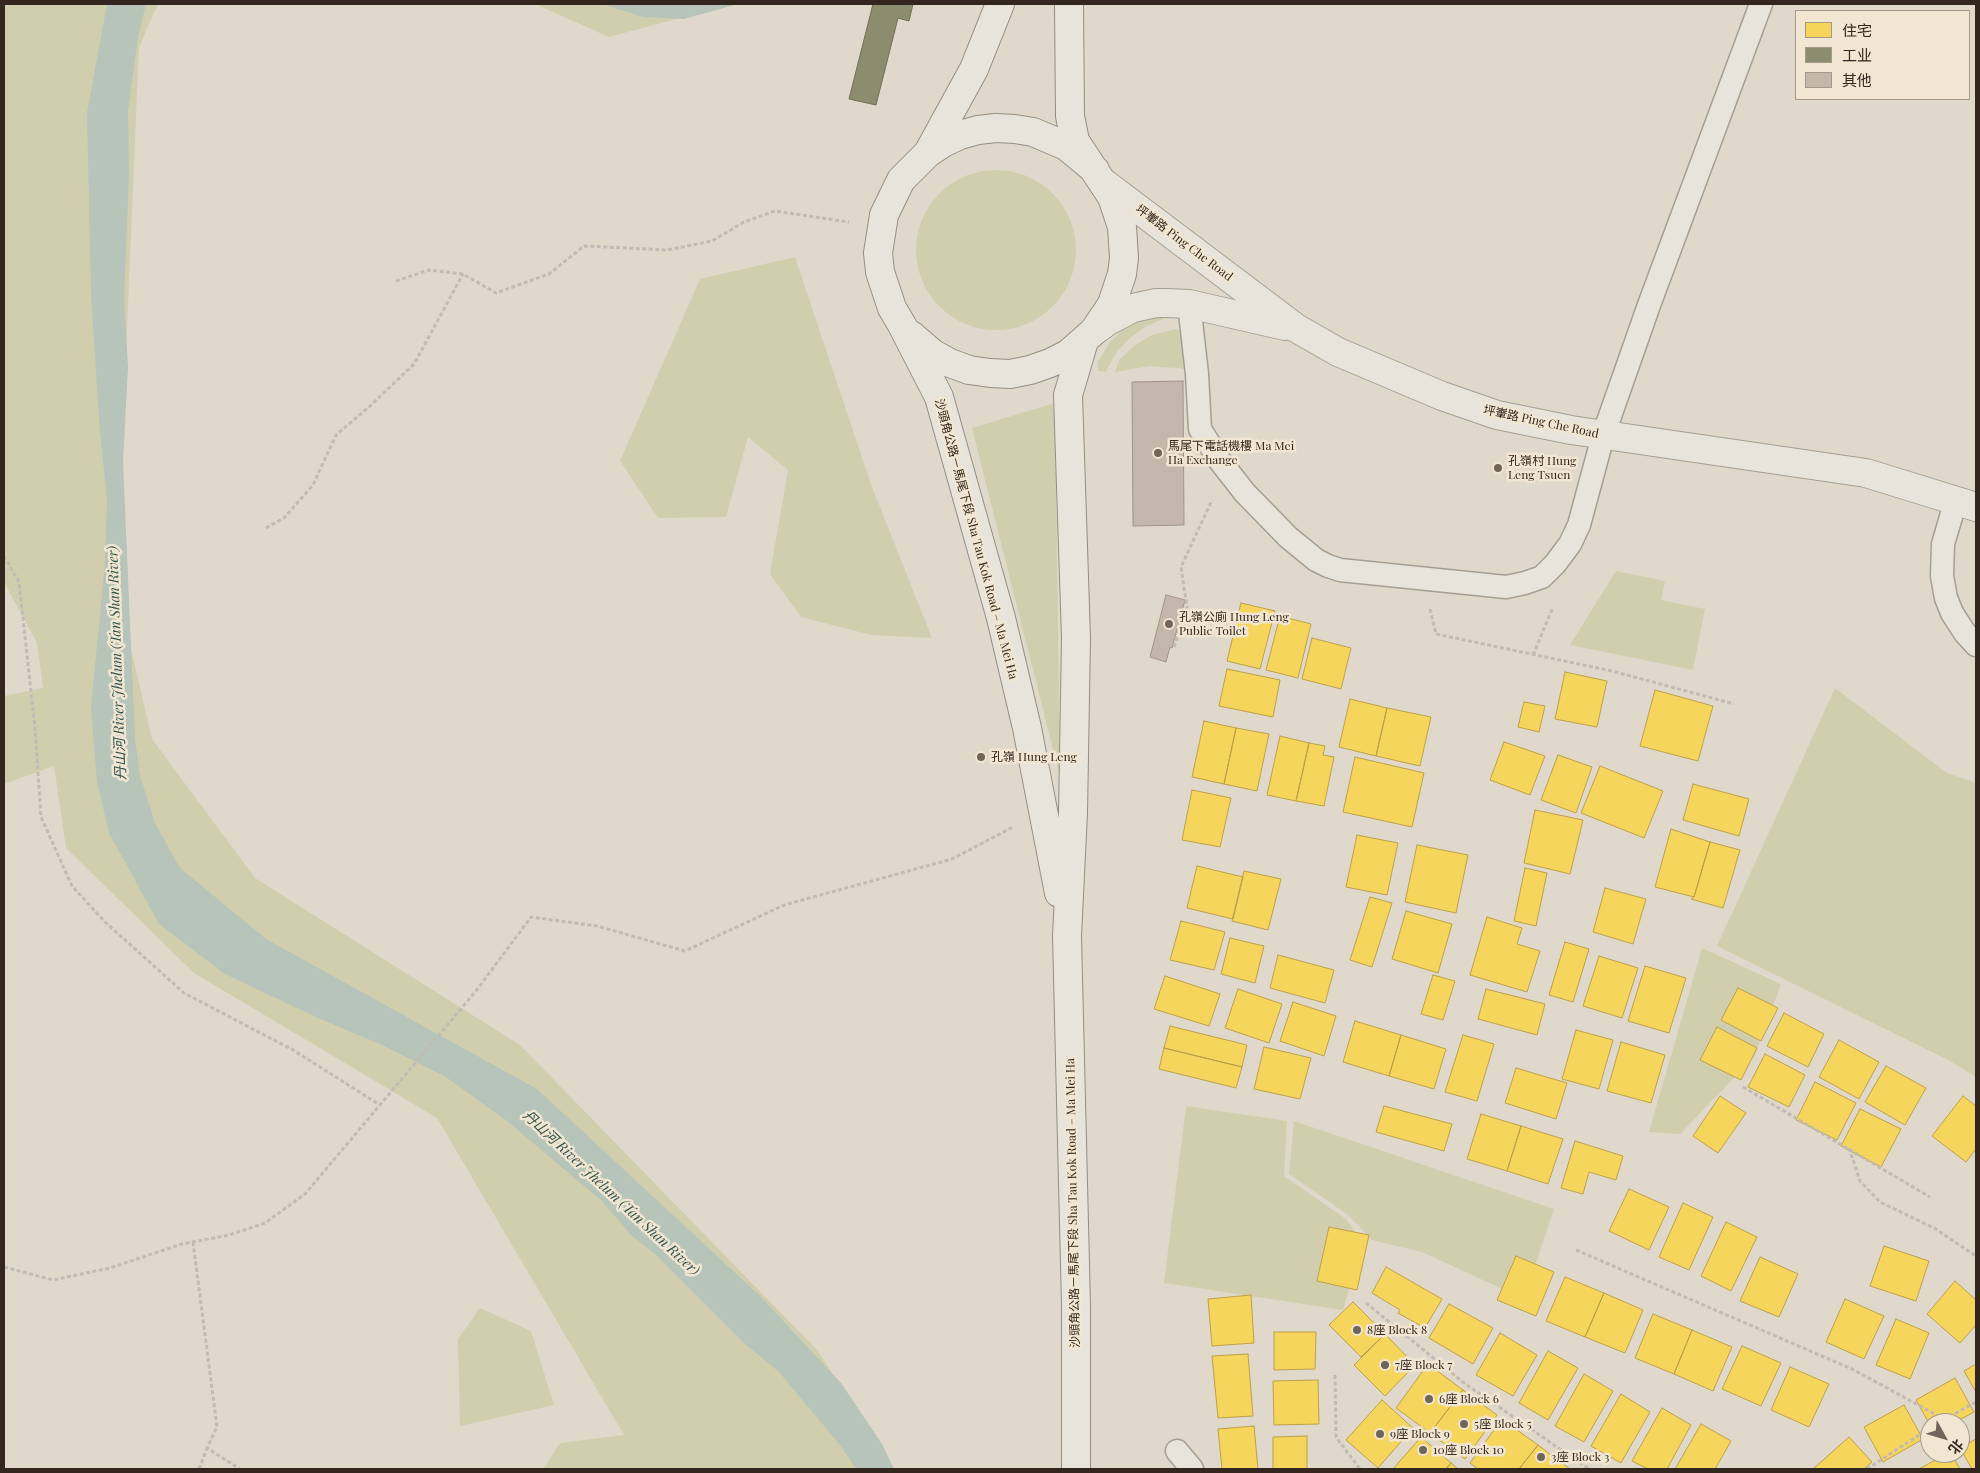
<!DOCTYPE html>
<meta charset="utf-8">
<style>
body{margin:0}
#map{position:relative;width:1980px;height:1473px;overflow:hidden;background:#e0d8cb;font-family:"Playfair Display","Noto Sans SC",serif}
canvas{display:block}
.frame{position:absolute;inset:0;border:5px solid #33261e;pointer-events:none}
.legend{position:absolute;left:1795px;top:10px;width:175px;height:90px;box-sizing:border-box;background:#f1e6d1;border:1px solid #a59989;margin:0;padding:6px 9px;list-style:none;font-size:15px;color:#33261e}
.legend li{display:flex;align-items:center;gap:10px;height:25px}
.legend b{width:25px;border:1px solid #a59989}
.north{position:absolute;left:1920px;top:1413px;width:50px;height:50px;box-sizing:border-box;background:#f1e6d1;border:1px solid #a59989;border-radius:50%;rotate:129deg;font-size:14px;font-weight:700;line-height:20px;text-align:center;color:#33261e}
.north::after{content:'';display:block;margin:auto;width:18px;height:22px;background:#70645b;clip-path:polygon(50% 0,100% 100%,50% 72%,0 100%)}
</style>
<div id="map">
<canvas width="1980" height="1473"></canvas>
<div class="frame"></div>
<ul class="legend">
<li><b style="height:14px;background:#f6d55c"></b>住宅</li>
<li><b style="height:14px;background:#8c8c6e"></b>工业</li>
<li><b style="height:14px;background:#c3b7ac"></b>其他</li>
</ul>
<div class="north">北</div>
</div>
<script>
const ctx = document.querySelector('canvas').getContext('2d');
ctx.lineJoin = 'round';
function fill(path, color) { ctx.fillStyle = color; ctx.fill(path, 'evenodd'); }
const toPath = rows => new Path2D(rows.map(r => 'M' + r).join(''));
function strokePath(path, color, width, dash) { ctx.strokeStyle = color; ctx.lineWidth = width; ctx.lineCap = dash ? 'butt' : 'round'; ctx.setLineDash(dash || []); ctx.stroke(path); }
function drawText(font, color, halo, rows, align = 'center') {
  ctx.font = font + ' "Playfair Display","Noto Sans SC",serif'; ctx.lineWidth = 5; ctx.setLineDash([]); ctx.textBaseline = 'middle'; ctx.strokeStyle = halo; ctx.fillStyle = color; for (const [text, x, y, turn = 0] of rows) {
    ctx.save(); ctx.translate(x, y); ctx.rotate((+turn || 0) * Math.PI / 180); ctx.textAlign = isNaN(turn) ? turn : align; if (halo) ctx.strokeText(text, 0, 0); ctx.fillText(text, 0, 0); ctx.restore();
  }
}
fill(toPath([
 [4,4,158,4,139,47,116,585,152,739,255,878,520,1045,817,1350,883,1449,887,1469,543,1469,560,1443,624,1435,437,1118,194,973,66,848,54,766,4,784,4,696,43,688,37,643,4,582],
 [535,4,706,4,691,15,609,37],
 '916 250a80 80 0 1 1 160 0a80 80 0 1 1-160 0Z',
 [795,257,872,487,932,638,871,635,801,617,770,574,788,470,748,437,726,517,658,518,620,461,700,279],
 [1153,311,1167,315,1163,319,1145,327,1129,339,1116,353,1106,372,1098,371,1098,362,1110,342,1128,325],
 [1177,329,1195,345,1188,369,1150,366,1115,372,1119,360,1135,345,1152,335],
 [1055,403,1060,777,972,428],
 [1616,571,1665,581,1661,600,1705,609,1693,670,1570,645],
 [1835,688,1947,773,1976,783,1976,1077,1948,1060,1717,946],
 [1702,948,1781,984,1754,1057,1680,1134,1649,1132],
 [1186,1106,1287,1121,1284,1176,1346,1219,1363,1242,1343,1310,1164,1283],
 [1294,1121,1554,1209,1524,1299,1422,1252,1372,1240,1348,1215,1289,1174],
 [480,1308,531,1331,554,1405,460,1426,458,1339]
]), '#d1ceae');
fill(toPath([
 [107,4,146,4,138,37,128,111,129,175,124,297,128,367,123,462,135,739,140,776,155,823,180,868,266,939,537,1089,759,1295,841,1383,882,1444,894,1469,856,1469,840,1445,779,1372,744,1343,654,1253,631,1235,602,1201,507,1121,446,1077,384,1046,318,1018,225,974,159,924,109,833,97,782,91,707,105,563,107,498,100,433,91,293,87,113],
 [602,4,738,4,684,19,643,17]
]), '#b6c4ba');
const homes = toPath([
 [1241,603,1275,611,1260,669,1227,661,1241,603],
 [1280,616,1311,624,1298,678,1266,670,1280,616],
 [1312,638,1351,648,1341,689,1302,679,1312,638],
 [1227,669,1280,680,1273,717,1219,706,1227,669],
 [1565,672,1607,681,1597,727,1555,719,1565,672],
 [1655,690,1713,706,1698,761,1640,746,1655,690],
 [1350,699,1387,708,1376,756,1339,747,1350,699],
 [1524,702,1545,706,1539,732,1518,727,1524,702],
 [1387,708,1431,717,1420,766,1376,756,1387,708],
 [1204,721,1236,728,1224,784,1192,777,1204,721],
 [1236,728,1269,734,1257,791,1224,784,1236,728],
 [1280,736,1309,743,1296,801,1267,795,1280,736],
 [1504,742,1545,756,1530,795,1490,780,1504,742],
 [1309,743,1325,746,1323,755,1334,757,1324,806,1296,801,1309,743],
 [1558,755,1592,767,1576,813,1541,800,1558,755],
 [1355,757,1424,773,1412,827,1343,812,1355,757],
 [1600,766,1663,791,1644,838,1581,813,1600,766],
 [1693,784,1749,799,1739,836,1683,820,1693,784],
 [1192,790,1231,798,1220,847,1182,840,1192,790],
 [1535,810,1583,820,1570,874,1524,863,1535,810],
 [1671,829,1710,842,1694,897,1655,887,1671,829],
 [1357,835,1398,843,1387,895,1346,887,1357,835],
 [1710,842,1740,850,1723,908,1691,899,1694,897,1710,842],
 [1417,845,1468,855,1456,913,1405,902,1417,845],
 [1197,866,1243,877,1233,919,1187,908,1197,866],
 [1525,868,1547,873,1536,926,1514,921,1525,868],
 [1244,871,1281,879,1268,930,1232,921,1244,871],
 [1605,888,1646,899,1633,944,1593,932,1605,888],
 [1370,897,1392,903,1372,967,1350,960,1370,897],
 [1406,911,1452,924,1438,973,1392,959,1406,911],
 [1487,917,1522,928,1517,944,1540,951,1527,992,1470,975,1487,917],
 [1181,921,1225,932,1214,970,1170,960,1181,921],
 [1230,938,1264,946,1255,983,1221,974,1230,938],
 [1565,942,1589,949,1573,1002,1549,995,1565,942],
 [1278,955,1334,970,1325,1003,1270,988,1278,955],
 [1599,956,1638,968,1622,1018,1583,1006,1599,956],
 [1645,966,1686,978,1669,1033,1628,1021,1645,966],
 [1433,975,1455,981,1443,1020,1421,1014,1433,975],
 [1165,976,1220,994,1209,1026,1154,1009,1165,976],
 [1738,988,1778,1008,1761,1041,1721,1020,1738,988],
 [1238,989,1282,1004,1269,1043,1225,1028,1238,989],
 [1486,989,1545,1004,1537,1035,1478,1019,1486,989],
 [1293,1002,1336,1016,1324,1056,1280,1041,1293,1002],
 [1784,1013,1824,1034,1808,1067,1767,1046,1784,1013],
 [1355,1021,1401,1035,1389,1076,1343,1062,1355,1021],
 [1170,1026,1247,1045,1242,1067,1164,1048,1170,1026],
 [1717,1027,1757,1048,1741,1080,1700,1060,1717,1027],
 [1576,1030,1613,1040,1599,1089,1562,1079,1576,1030],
 [1401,1035,1446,1049,1434,1089,1389,1076,1401,1035],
 [1463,1035,1494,1044,1477,1101,1445,1092,1463,1035],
 [1839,1040,1879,1062,1859,1099,1819,1077,1839,1040],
 [1621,1042,1665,1055,1651,1103,1607,1091,1621,1042],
 [1264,1047,1311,1058,1300,1099,1254,1089,1264,1047],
 [1164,1048,1242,1067,1236,1088,1159,1069,1164,1048],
 [1765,1054,1805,1075,1789,1107,1748,1087,1765,1054],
 [1886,1066,1926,1088,1905,1125,1865,1102,1886,1066],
 [1516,1068,1567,1083,1556,1119,1505,1103,1516,1068],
 [1815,1082,1856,1103,1837,1140,1796,1120,1815,1082],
 [1720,1096,1746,1113,1718,1153,1693,1136,1720,1096],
 [1963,1096,1976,1106,1976,1149,1966,1162,1932,1136,1963,1096],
 [1384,1106,1452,1124,1444,1151,1376,1132,1384,1106],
 [1860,1109,1901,1129,1881,1167,1841,1146,1860,1109],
 [1481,1114,1521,1126,1507,1171,1467,1159,1481,1114],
 [1521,1126,1563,1139,1548,1184,1507,1171,1521,1126],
 [1575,1141,1623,1156,1616,1180,1589,1172,1583,1194,1561,1188,1575,1141],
 [1629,1189,1669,1207,1649,1250,1609,1231,1629,1189],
 [1683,1203,1713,1217,1689,1270,1659,1257,1683,1203],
 [1726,1222,1757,1237,1731,1291,1701,1276,1726,1222],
 [1329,1227,1369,1235,1357,1290,1317,1281,1329,1227],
 [1884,1246,1929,1261,1916,1301,1870,1286,1884,1246],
 [1516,1256,1554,1272,1536,1316,1497,1300,1516,1256],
 [1760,1257,1798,1274,1779,1317,1740,1301,1760,1257],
 [1386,1267,1442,1299,1425,1328,1398,1313,1400,1310,1372,1293,1386,1267],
 [1565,1277,1604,1293,1585,1337,1546,1321,1565,1277],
 [1955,1281,1976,1300,1976,1325,1960,1343,1927,1314,1955,1281],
 [1604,1293,1643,1310,1625,1353,1585,1337,1604,1293],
 [1251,1295,1254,1343,1212,1346,1208,1299,1251,1295],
 [1845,1299,1884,1316,1864,1359,1826,1342,1845,1299],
 [1353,1302,1385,1334,1361,1357,1329,1325,1353,1302],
 [1449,1304,1493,1328,1473,1364,1429,1338,1449,1304],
 [1653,1314,1692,1330,1674,1374,1635,1358,1653,1314],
 [1896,1319,1929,1333,1910,1379,1876,1365,1896,1319],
 [1692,1330,1732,1347,1713,1391,1674,1374,1692,1330],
 [1274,1332,1316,1332,1315,1369,1274,1370,1274,1332],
 [1500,1333,1537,1355,1513,1396,1476,1375,1500,1333],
 [1385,1334,1415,1365,1385,1396,1354,1365,1385,1334],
 [1742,1346,1781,1363,1761,1406,1722,1389,1742,1346],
 [1548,1351,1578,1368,1548,1420,1519,1403,1548,1351],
 [1248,1354,1253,1416,1218,1418,1212,1356,1248,1354],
 [1428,1364,1463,1390,1430,1433,1396,1408,1428,1364],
 [1976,1364,1976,1392,1964,1371,1976,1364],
 [1790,1367,1829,1384,1809,1427,1771,1410,1790,1367],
 [1584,1374,1613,1391,1584,1442,1555,1426,1584,1374],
 [1955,1378,1974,1412,1954,1423,1930,1423,1930,1425,1916,1400,1955,1378],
 [1318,1380,1319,1424,1274,1425,1273,1381,1318,1380],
 [1463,1390,1497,1415,1465,1459,1430,1433,1463,1390],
 [1621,1394,1650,1412,1621,1463,1591,1446,1621,1394],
 [1382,1400,1413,1428,1378,1468,1346,1440,1382,1400],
 [1904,1405,1923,1439,1883,1462,1864,1427,1904,1405],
 [1662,1408,1691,1425,1667,1469,1648,1469,1632,1461,1662,1408],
 [1502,1419,1538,1445,1519,1469,1478,1469,1470,1463,1502,1419],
 [1701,1424,1731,1441,1715,1469,1675,1469,1701,1424],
 [1254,1426,1258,1469,1222,1469,1218,1429,1254,1426],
 [1307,1436,1307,1469,1273,1469,1273,1437,1307,1436],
 [1421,1437,1451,1463,1446,1469,1393,1469,1421,1437],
 [1849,1437,1872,1462,1864,1469,1813,1469,1849,1437],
 [1976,1439,1976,1469,1972,1469,1960,1448,1976,1439],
 [1538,1445,1570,1469,1519,1469,1538,1445],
 [1948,1453,1951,1453,1960,1469,1919,1469,1948,1453],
 [1451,1463,1458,1469,1446,1469,1451,1463]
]);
fill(homes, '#f6d55c');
strokePath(homes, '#bca049', 1);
const industry = toPath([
 [873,4,913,4,909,21,898,18,876,105,849,99,873,4]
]);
fill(industry, '#8c8c6e');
strokePath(industry, '#716d56', 1);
const building = toPath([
 [1183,381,1184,525,1133,526,1132,382,1183,381],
 [1166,595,1185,600,1172,648,1170,647,1166,662,1150,657,1166,595]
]);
fill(building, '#c3b7ac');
strokePath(building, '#a0948b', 1);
const service = toPath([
 [1189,304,1197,374,1200,429,1220,461,1245,493,1288,537,1316,560,1328,566,1340,570,1506,587,1525,583,1542,577,1555,564,1570,544,1579,525,1603,436,1649,305,1761,4],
 [1956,500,1943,544,1942,576,1946,598,1952,613,1965,633,1976,645],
 [1177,1451,1192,1469]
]);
const tertiary = toPath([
 [1104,183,1296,328,1338,352,1442,396,1497,415,1571,430,1866,473,1976,507],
 [1094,331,1108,321,1133,308,1156,303,1167,303,1189,304,1285,326]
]);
const secondary = toPath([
 [928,153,974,69,1000,4],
 [911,335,932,353,950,363,969,370,990,373,1010,374,1030,370,1050,363,1068,354,1094,331,1112,304,1122,274,1124,258,1122,227,1112,197,1075,141,1070,116,1069,4],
 [1059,893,1027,728,1001,618,939,397,902,325,892,308,880,272,878,253,884,215,901,180,928,153,943,143,960,135,978,130,996,128,1015,129,1033,132,1066,146,1095,170],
 [1076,1469,1076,1306,1067,936,1073,813,1076,638,1068,395,1084,341]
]);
strokePath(service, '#a59e94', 25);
strokePath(tertiary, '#a59e94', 30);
strokePath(secondary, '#958d84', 30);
strokePath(toPath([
 [396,281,429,270,463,274,496,293,549,274,584,246,667,250,712,241,744,222,775,211,849,222],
 [266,528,284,518,313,485,336,435,369,407,414,364,463,274],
 [4,556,19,582,35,728,41,817,72,886,105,922,184,993,293,1050,380,1105],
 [1430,609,1436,634,1612,671,1734,704],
 [1174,647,1187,607,1181,567,1212,500],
 [1533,655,1553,607],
 [1743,1087,1930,1197],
 [1849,1148,1860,1181,1880,1202,1934,1228,1976,1256],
 [193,1242,217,1427,207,1448,240,1469],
 [1576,1250,1852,1369,1944,1419],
 [4,1267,53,1280,110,1268,182,1244,229,1235,265,1223,305,1194,476,991,531,917,597,926,685,951,784,905,952,859,1013,827],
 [1366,1303,1464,1383,1589,1469],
 [1335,1375,1336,1437,1360,1469],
 [1938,1423,1976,1402],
 [199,1469,207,1448],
 [1356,1469,1357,1469],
 [1867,1469,1930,1428]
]), '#c1bbb3', 3, [4, 2.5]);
strokePath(service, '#e8e4dc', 22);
strokePath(tertiary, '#e8e4dc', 28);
strokePath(secondary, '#e8e4dc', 28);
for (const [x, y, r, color] of [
 [1158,453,5,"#70645b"],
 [1498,468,5,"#70645b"],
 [1169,624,5,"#70645b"],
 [981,757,5,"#70645b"],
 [1357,1330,5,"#70645b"],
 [1385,1365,5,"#70645b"],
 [1429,1399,5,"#70645b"],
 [1464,1424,5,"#70645b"],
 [1380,1434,5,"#70645b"],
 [1423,1450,5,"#70645b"],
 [1541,1457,5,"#70645b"]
]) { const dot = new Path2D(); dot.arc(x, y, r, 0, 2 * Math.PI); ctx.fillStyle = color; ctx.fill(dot); strokePath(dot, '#f1e6d1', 2); }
drawText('12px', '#33261e', '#f1e6d1', [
 ["坪輋路 Ping Che Road",1184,243,37],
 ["坪輋路 Ping Che Road",1541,422,12],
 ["沙頭角公路－馬尾下段 Sha Tau Kok Road – Ma Mei Ha",976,539,75],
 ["沙頭角公路－馬尾下段 Sha Tau Kok Road – Ma Mei Ha",1073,1203,-91]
]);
drawText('12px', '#33261e', '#f1e6d1', [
 ["馬尾下電話機樓 Ma Mei",1168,446],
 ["Ha Exchange",1168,460],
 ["孔嶺村 Hung",1508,461],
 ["Leng Tsuen",1508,475],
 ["孔嶺公廁 Hung Leng",1179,617],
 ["Public Toilet",1179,631],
 ["孔嶺 Hung Leng",991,757],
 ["8座 Block 8",1367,1330],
 ["7座 Block 7",1395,1365],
 ["6座 Block 6",1439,1399],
 ["5座 Block 5",1474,1424],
 ["9座 Block 9",1390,1434],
 ["10座 Block 10",1433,1450],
 ["3座 Block 3",1551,1457]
], 'left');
drawText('italic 14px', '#2e514c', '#f1e6d1', [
 ["丹山河 River Jhelum (Tan Shan River)",117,663,-92],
 ["丹山河 River Jhelum (Tan Shan River)",611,1193,43]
]);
</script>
